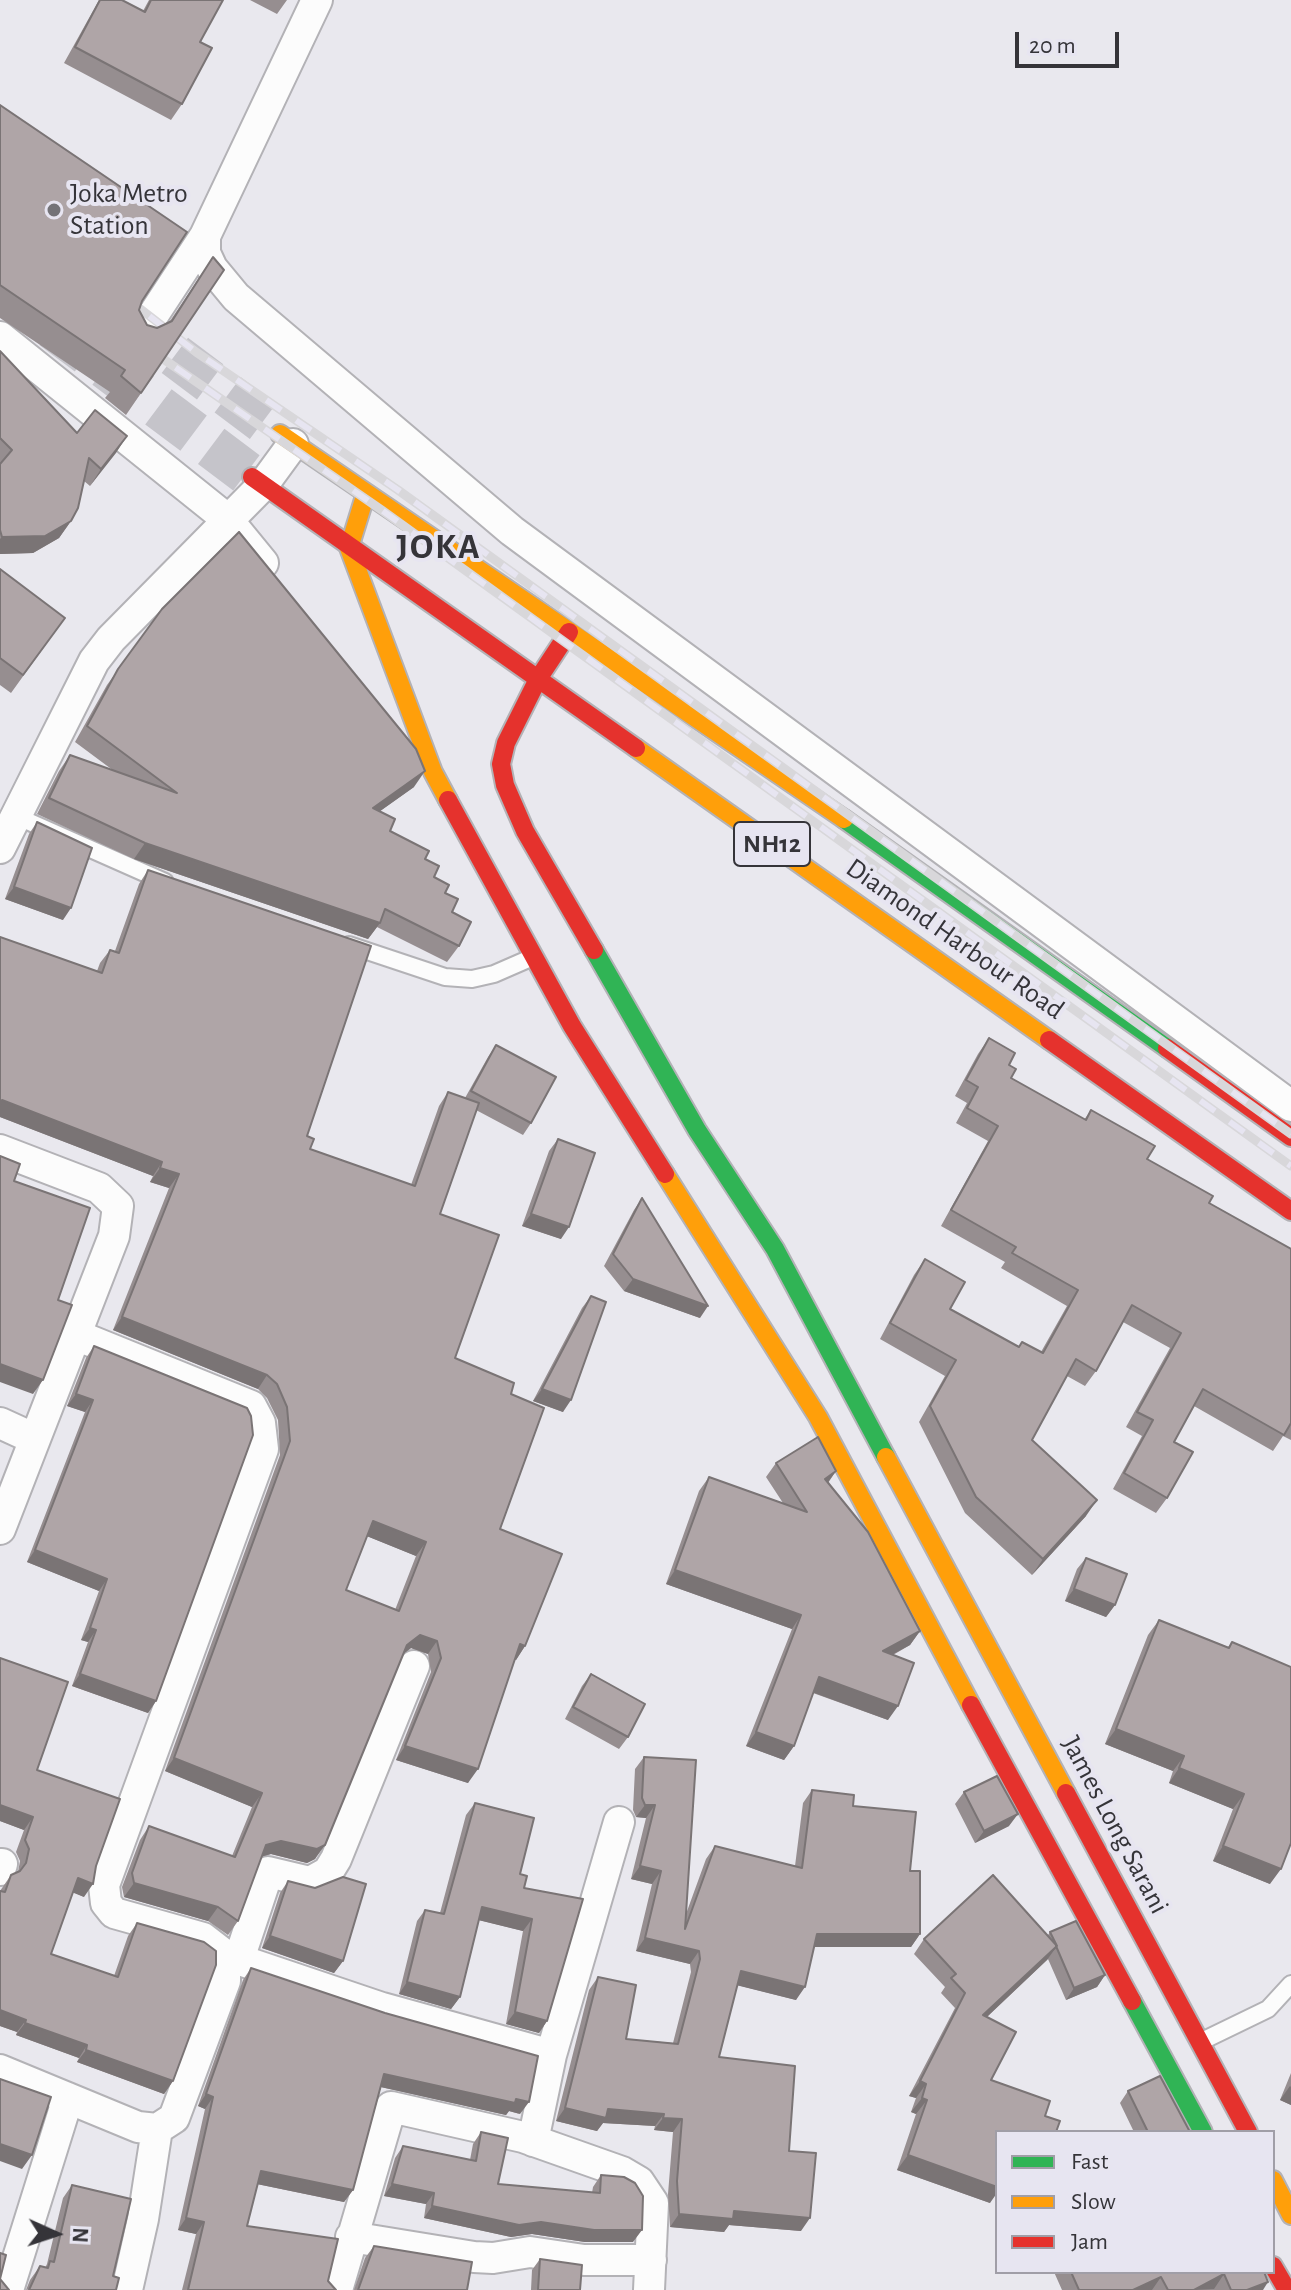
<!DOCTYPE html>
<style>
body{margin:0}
#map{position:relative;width:1291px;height:2290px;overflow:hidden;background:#e9e8ee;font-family:"Alegreya Sans",sans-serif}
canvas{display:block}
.legend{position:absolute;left:995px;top:2130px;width:280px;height:144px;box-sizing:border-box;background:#e7e5f1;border:2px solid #a09ea7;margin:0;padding:10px 14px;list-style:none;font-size:24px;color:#353439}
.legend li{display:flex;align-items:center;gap:16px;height:40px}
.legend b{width:40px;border:2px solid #a09ea7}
.north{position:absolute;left:16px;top:2194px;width:80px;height:80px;-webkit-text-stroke:6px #e7e5f1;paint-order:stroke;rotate:93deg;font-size:22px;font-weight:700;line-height:32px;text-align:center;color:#353439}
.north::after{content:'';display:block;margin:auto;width:28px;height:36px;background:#353439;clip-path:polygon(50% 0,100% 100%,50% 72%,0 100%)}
.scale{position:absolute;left:1015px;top:32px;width:104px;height:36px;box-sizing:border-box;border:4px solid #353439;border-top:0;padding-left:10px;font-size:24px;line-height:28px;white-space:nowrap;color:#353439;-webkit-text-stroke:6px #e7e5f1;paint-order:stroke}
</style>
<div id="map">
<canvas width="1291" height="2290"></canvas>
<ul class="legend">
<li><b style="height:10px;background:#30b455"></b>Fast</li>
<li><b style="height:10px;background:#ff9f0a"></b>Slow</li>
<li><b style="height:10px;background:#e5322d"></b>Jam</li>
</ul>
<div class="north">N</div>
<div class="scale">20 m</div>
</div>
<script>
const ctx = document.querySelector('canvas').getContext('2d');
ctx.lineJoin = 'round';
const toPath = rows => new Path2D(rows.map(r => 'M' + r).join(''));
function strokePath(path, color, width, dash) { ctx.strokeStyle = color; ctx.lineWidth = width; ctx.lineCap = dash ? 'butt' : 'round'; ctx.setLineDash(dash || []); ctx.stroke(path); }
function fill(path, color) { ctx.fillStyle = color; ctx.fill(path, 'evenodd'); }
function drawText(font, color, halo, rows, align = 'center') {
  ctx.font = font + ' "Alegreya Sans",sans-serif'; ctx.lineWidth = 8; ctx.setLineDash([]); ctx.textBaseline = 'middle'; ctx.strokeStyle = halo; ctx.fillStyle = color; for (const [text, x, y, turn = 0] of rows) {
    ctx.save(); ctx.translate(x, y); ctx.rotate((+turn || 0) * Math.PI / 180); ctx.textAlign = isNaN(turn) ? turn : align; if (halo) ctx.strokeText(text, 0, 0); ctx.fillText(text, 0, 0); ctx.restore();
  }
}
strokePath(toPath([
 [0,288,252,477],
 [122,316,280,434]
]), '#c5c4ca', 44, [44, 22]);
const lane = toPath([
 [16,816,165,882],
 [349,945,445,977,472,979,494,974,533,957],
 [1202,2041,1268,2009,1291,1984]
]);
const street = toPath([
 [317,0,205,236,205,253,212,268,236,297,512,531,1291,1106],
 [142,332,205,236],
 [0,337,227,519,263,563],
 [0,848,94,661,111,639,263,485,293,444],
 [0,1150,99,1188,118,1206,114,1236,0,1529],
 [0,1423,35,1439],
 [0,1870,2,1864],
 [225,1955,382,2008,551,2055],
 [239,1959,268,1872,310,1882,328,1872,336,1859,414,1666],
 [0,2070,138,2127,157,2129,174,2118,225,1981,225,1955,203,1938,114,1913,106,1903,104,1885,263,1449,260,1423,251,1406,76,1335],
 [533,2141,551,2055,619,1822],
 [351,2237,474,2257,493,2258,530,2252,584,2260,651,2260],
 [8,2290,68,2098],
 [127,2290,143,2219,157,2129],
 [337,2290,391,2107,523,2137,622,2172,639,2182,653,2203,649,2290]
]);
const fast = toPath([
 [844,819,1167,1048],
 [594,950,697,1130,775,1249,886,1457],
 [1132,2001,1203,2132]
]);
const slow = toPath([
 [280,434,844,819],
 [366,493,349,548,433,772,448,800],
 [636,748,1049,1040],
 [665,1174,818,1417,971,1705],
 [886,1457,1066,1793],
 [1273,2180,1291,2215]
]);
const jam = toPath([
 [252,477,636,748],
 [569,632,538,679,506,743,501,764,505,785,525,831,594,950],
 [448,800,572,1026,665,1174],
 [1049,1040,1291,1211],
 [1167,1048,1291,1137],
 [971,1705,1132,2001],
 [1066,1793,1248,2132],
 [1273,2266,1287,2290]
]);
strokePath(lane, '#b3b2b6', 20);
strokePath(street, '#b3b2b6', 34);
strokePath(fast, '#b3b2b6', 22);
strokePath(slow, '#b3b2b6', 22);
strokePath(jam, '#b3b2b6', 22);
strokePath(lane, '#fcfcfc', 16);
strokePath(street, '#fcfcfc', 30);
strokePath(fast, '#30b455', 18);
strokePath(slow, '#ff9f0a', 18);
strokePath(jam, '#e5322d', 18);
const rail = toPath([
 [121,294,196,352,398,490,1291,1134],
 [146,347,383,511,1291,1166]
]);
strokePath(rail, '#d8d7da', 9);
strokePath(rail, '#e7e5f1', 6, [18]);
fill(toPath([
 [99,0,122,0,143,11,149,0,223,0,200,42,182,104,171,120,64,63],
 [250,0,287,0,277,14],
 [0,105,142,301,139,310,147,325,157,328,170,321,213,257,141,393,126,415,105,398,110,392,0,318],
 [0,351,77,433,127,436,90,486,84,481,71,521,59,538,33,553,0,554],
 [0,569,65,618,11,693,0,685],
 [162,609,414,787,380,811,390,831,425,859,434,877,445,893,452,912,459,946,447,962,377,927,368,939,134,859,37,814,59,771,70,755,114,771,75,742,107,685],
 [37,822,63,920,5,899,29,834],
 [148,870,307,1136,310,1149,411,1185,439,1106,448,1092,465,1098,488,1057,496,1045,531,1123,523,1135,476,1110,440,1214,455,1358,511,1394,500,1529,525,1646,516,1660,515,1659,468,1783,396,1760,431,1672,428,1654,411,1648,403,1654,315,1859,307,1863,271,1854,261,1857,238,1921,228,1935,208,1921,124,1897,122,1887,140,1840,149,1826,232,1856,252,1807,165,1771,280,1455,278,1420,267,1398,258,1389,113,1330,169,1188,150,1182,153,1176,0,1117,0,937,97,971,100,963,110,950,115,951,139,884],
 [367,1536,416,1556,395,1610,346,1590],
 [989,1038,1009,1065,1011,1078,1084,1120,1091,1110,1147,1159,1209,1203,1291,1249,1291,1440,1283,1436,1273,1451,1194,1406,1174,1442,1167,1498,1156,1513,1113,1489,1142,1436,1126,1427,1170,1348,1123,1322,1096,1371,1085,1386,1067,1376,1032,1440,1086,1516,1032,1575,965,1513,919,1422,945,1376,880,1339,914,1275,925,1259,950,1309,1018,1347,1041,1352,1067,1306,1001,1268,1005,1262,941,1226,988,1141,956,1123,967,1103,955,1096,978,1054],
 [558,1139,561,1239,522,1226,549,1151],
 [642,1198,700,1318,624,1291,604,1266,634,1210],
 [591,1296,563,1412,533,1401,582,1308],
 [94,1346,156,1701,148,1713,72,1686,88,1642,81,1640,99,1591,27,1562,85,1412,67,1406,86,1358],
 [776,1463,836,1471,828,1483,920,1631,910,1645,893,1655,888,1720,813,1693,794,1746,784,1760,746,1746,792,1629,666,1584,699,1491,709,1477,783,1503,766,1477],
 [1086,1558,1115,1605,1106,1617,1065,1601,1077,1569],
 [1159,1620,1228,1647,1232,1642,1270,1884,1213,1861,1233,1809,1169,1783,1173,1771,1105,1744,1148,1635],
 [0,1658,37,1770,84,1897,73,1892,51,1954,114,1976,128,1936,137,1923,173,2081,164,2094,77,2062,79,2058,16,2035,17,2032,0,2026,0,1891,11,1875,18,1872,20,1861,16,1852,24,1830,0,1821],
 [591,1674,628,1737,619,1749,565,1719,582,1686],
 [644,1757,686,1914,706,1859,715,1846,795,1866,803,1803,812,1790,853,1806,910,1871,920,1934,911,1947,814,1947,796,2000,737,1985,719,2057,789,2151,801,2231,729,2225,724,2232,670,2227,668,2194,673,2132,654,2130,655,2126,603,2123,597,2131,556,2121,589,1990,598,1977,626,2039,673,2043,691,1972,690,1964,636,1951,652,1884,631,1879,646,1818,636,1817,633,1810,635,1769],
 [964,1792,1009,1826,975,1843,955,1804],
 [475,1803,520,1874,524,1888,583,1899,547,2021,539,2033,506,2024,523,1931,479,1920,460,1997,451,2009,399,1994,417,1921,425,1910,440,1913,466,1815],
 [288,1881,343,1961,334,1973,262,1948,280,1893],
 [1050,1932,1105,1975,1097,1987,1066,2000,1048,1959,987,2017,991,2080,997,2132,990,2203,897,2170,916,2114,911,2112,916,2098,909,2096,955,2008,941,1993,945,1987,914,1954,924,1939,1048,1935],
 [251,1968,520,2114,509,2111,506,2115,381,2087,353,2190,344,2202,257,2184,247,2226,328,2281,336,2290,182,2290,196,2234,178,2230,205,2109,198,2106,243,1980],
 [1291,2073,1291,2105,1280,2100],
 [1128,2091,1190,2132,1134,2132,1120,2103],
 [481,2132,498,2184,592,2193,593,2187,601,2175,633,2242,585,2242,532,2234,511,2237,424,2218,426,2204,384,2196,395,2158,403,2146,470,2160,473,2144],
 [72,2185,113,2276,26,2290,30,2280,40,2266,45,2268,47,2264,63,2198],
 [374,2246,467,2290,354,2290,365,2258],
 [540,2259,580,2290,531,2290,532,2270],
 [1054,2272,1264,2272,1263,2290,1062,2290]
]), '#968e90');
fill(toPath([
 [127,436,116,453,90,486,101,469],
 [71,521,59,538,33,553,0,554,0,539,2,537],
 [425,771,414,787,362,824,373,808],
 [145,843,380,923,368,939,134,859],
 [14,887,71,908,63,920,5,899],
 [2,1100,162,1162,153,1176,0,1117,0,1103],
 [160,1168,179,1174,169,1188,150,1182],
 [531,1214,569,1227,561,1239,522,1226],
 [633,1279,708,1306,700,1318,624,1291],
 [122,1317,267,1375,258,1389,113,1330],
 [0,1364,43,1380,33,1394,0,1382],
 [542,1389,571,1400,563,1412,533,1401],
 [76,1394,93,1400,85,1412,67,1406],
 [836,1471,826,1485,825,1479],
 [1097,1500,1086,1516,1032,1575,1043,1559],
 [373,1521,426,1542,416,1556,364,1535],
 [35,1550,107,1579,99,1591,27,1562],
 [675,1570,801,1615,792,1629,666,1584],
 [1074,1589,1115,1605,1106,1617,1065,1601],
 [90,1628,96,1630,88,1642,81,1640],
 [920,1631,910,1645,873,1665,883,1651],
 [420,1635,437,1641,428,1654,411,1648,397,1659,407,1645],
 [520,1644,525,1646,516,1660,510,1658],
 [80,1674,156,1701,148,1713,72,1686],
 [819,1677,898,1706,888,1720,809,1691],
 [1116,1729,1184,1756,1173,1771,1105,1744],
 [756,1732,794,1746,784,1760,746,1746],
 [405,1746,478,1769,468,1783,396,1760],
 [174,1758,262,1793,252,1807,165,1771],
 [1179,1768,1244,1794,1233,1809,1169,1783],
 [0,1805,33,1817,24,1830,0,1821],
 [645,1805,655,1805,646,1818,636,1817],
 [1018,1814,1009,1826,975,1843,984,1831],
 [281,1841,325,1845,315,1859,307,1863,271,1854,256,1858,266,1845],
 [1223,1846,1281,1869,1270,1884,1213,1861],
 [640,1866,661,1871,652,1884,631,1879],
 [78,1878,93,1884,84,1897,69,1891],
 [134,1883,218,1907,208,1921,124,1897],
 [482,1907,532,1919,523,1931,474,1919],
 [817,1934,920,1934,911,1947,808,1947],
 [270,1936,343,1961,334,1973,262,1948],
 [645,1938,699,1951,690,1964,636,1951],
 [1057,1946,1047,1960,973,2030,983,2015],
 [741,1971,805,1987,796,2000,732,1984],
 [1105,1975,1097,1987,1066,2000,1074,1988],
 [407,1982,460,1997,451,2009,399,1994],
 [0,2010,26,2020,17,2032,0,2026],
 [515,2012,547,2021,539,2033,506,2024],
 [25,2023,87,2045,79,2058,16,2035],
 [86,2050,173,2081,164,2094,77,2062],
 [384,2074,516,2099,529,2102,520,2114,509,2111,506,2115,376,2086],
 [920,2081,926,2084,916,2098,909,2096],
 [1290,2086,1291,2087,1291,2105,1280,2100],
 [206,2094,213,2097,205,2109,198,2106],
 [922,2098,927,2100,916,2114,911,2112],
 [565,2108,608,2109,664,2114,655,2126,603,2123,597,2131,556,2121],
 [663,2118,682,2119,673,2132,654,2130],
 [0,2144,32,2155,22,2169,0,2161],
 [908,2155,997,2187,997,2193,990,2203,897,2170],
 [261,2171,353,2190,344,2202,252,2183],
 [392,2184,434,2193,426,2204,384,2196],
 [432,2206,541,2222,642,2230,633,2242,585,2242,532,2234,511,2237,424,2218],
 [734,2211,810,2218,801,2231,729,2225,724,2232,670,2227,679,2214],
 [186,2218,204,2222,196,2234,178,2230],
 [1224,2274,1214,2289,1194,2290],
 [1161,2277,1152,2290,1133,2290],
 [1268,2282,1263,2290,1247,2290]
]), '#7a7475');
const building = toPath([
 [100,0,122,0,145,12,151,0,223,0,200,42,212,48,182,104,75,47,100,0],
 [0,105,187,232,142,301,139,310,147,325,157,328,172,321,213,257,224,270,141,393,121,376,125,370,0,285,0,105],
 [0,351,77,433,95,410,127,436,101,469,89,458,78,508,71,521,45,536,2,537,0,530,0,464,12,450,0,438,0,351],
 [239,532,416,749,425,771,373,808,395,819,390,831,429,851,425,859,439,866,434,877,449,885,445,893,458,899,452,912,471,922,459,946,385,909,380,923,145,843,49,798,70,755,177,793,87,726,118,669,162,609,239,532],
 [0,569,65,618,23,675,0,658,0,569],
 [37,822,92,848,71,908,14,887,37,822],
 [148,870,371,946,307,1136,314,1139,310,1149,415,1186,448,1092,479,1103,440,1214,499,1235,455,1358,514,1383,511,1394,544,1408,500,1529,562,1554,525,1646,520,1644,478,1769,405,1746,441,1658,437,1641,420,1635,407,1645,325,1845,317,1849,281,1841,266,1845,238,1921,218,1907,134,1883,132,1873,149,1826,235,1857,262,1793,174,1758,290,1441,287,1407,277,1384,267,1375,122,1317,179,1174,160,1168,162,1162,2,1100,0,1106,0,937,102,973,110,950,119,953,148,870],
 [373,1521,426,1542,399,1611,346,1590,373,1521],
 [989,1038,1015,1053,1009,1065,1016,1069,1011,1078,1086,1120,1091,1110,1155,1146,1147,1159,1213,1196,1209,1203,1291,1249,1291,1423,1284,1435,1203,1389,1174,1442,1193,1452,1167,1498,1124,1473,1153,1420,1137,1412,1181,1333,1132,1305,1096,1371,1076,1359,1032,1440,1097,1500,1043,1559,976,1497,930,1406,956,1360,890,1323,925,1259,965,1282,950,1309,1019,1347,1022,1342,1043,1353,1078,1290,1012,1253,1016,1247,951,1210,998,1126,967,1108,978,1087,966,1080,989,1038],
 [496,1045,556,1077,531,1123,471,1091,496,1045],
 [558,1139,595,1153,569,1227,531,1214,558,1139],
 [0,1156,20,1164,14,1181,90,1208,58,1300,72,1305,43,1380,0,1364,0,1156],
 [642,1198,708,1306,633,1279,613,1254,642,1198],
 [591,1296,606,1302,571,1400,542,1389,591,1296],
 [94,1346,247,1408,251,1416,253,1435,156,1701,80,1674,96,1630,90,1628,107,1579,35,1550,93,1400,76,1394,94,1346],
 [818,1437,836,1471,825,1479,868,1532,920,1631,883,1651,914,1663,898,1706,819,1677,794,1746,756,1732,801,1615,675,1570,709,1477,807,1512,776,1463,818,1437],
 [1086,1558,1127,1574,1115,1605,1074,1589,1086,1558],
 [1159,1620,1229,1648,1232,1642,1291,1667,1291,1843,1281,1869,1223,1846,1244,1794,1179,1768,1184,1756,1116,1729,1159,1620],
 [0,1658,68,1682,37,1770,120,1799,96,1866,93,1884,78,1878,51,1954,118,1977,137,1923,204,1942,216,1951,216,1965,173,2081,86,2050,87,2045,25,2023,26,2020,0,2010,0,1891,5,1892,11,1875,20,1871,26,1863,29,1849,25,1840,33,1817,0,1805,0,1658],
 [591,1674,645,1704,628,1737,573,1707,591,1674],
 [644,1757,696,1760,685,1929,715,1846,802,1868,812,1790,854,1795,853,1806,916,1812,910,1871,920,1871,920,1934,817,1934,805,1987,741,1971,719,2057,795,2066,789,2151,816,2153,810,2218,734,2211,733,2219,679,2214,677,2181,682,2119,663,2118,664,2114,608,2109,606,2118,565,2108,598,1977,636,1985,626,2039,678,2044,700,1959,699,1951,645,1938,661,1871,640,1866,655,1805,645,1805,642,1798,644,1757],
 [997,1776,1018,1814,984,1831,964,1792,997,1776],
 [475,1803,534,1818,520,1874,527,1876,524,1888,583,1899,547,2021,515,2012,532,1919,482,1907,460,1997,407,1982,425,1910,444,1914,475,1803],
 [993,1875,1057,1946,983,2015,1016,2032,991,2080,1050,2101,1045,2116,1060,2121,1056,2132,997,2132,997,2187,908,2155,927,2100,922,2098,926,2084,920,2081,965,1993,951,1978,956,1974,924,1939,993,1875],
 [343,1877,366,1884,343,1961,270,1936,288,1881,315,1888,343,1877],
 [1076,1921,1105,1975,1074,1988,1056,1946,1057,1946,1050,1932,1076,1921],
 [251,1968,385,2013,538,2056,529,2102,516,2099,515,2103,384,2074,353,2190,261,2171,247,2226,338,2239,328,2281,336,2290,188,2290,204,2222,186,2218,213,2097,206,2094,251,1968],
 [1160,2076,1190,2132,1148,2132,1128,2091,1160,2076],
 [0,2079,51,2097,32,2155,0,2144,0,2079],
 [481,2132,508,2138,498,2184,600,2193,601,2175,624,2177,635,2183,643,2196,642,2230,594,2230,541,2222,519,2225,432,2206,434,2193,392,2184,403,2146,476,2161,481,2132],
 [72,2185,131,2199,113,2276,119,2278,116,2290,29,2290,40,2266,48,2268,50,2261,54,2262,72,2185],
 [374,2246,472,2262,467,2290,358,2290,374,2246],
 [0,2253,6,2255,0,2279,9,2290,0,2290,0,2253],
 [540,2259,582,2265,580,2290,538,2290,540,2259],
 [1071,2272,1264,2272,1268,2282,1247,2290,1231,2290,1224,2274,1194,2290,1168,2290,1161,2277,1133,2290,1079,2290,1071,2272]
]);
fill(building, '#afa5a7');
strokePath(building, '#7a7475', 2);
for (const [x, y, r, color] of [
 [54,210,8,"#747378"]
]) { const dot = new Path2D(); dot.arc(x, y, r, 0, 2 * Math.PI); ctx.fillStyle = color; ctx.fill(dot); strokePath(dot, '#e7e5f1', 3); }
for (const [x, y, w] of [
 [772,844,76]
]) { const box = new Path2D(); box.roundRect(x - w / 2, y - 22, w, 44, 6); ctx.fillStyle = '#e7e5f1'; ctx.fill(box); strokePath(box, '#353439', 2); }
drawText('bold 26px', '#353439', null, [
 ["NH12",772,844]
]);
drawText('28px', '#353439', '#e7e5f1', [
 ["Joka Metro",70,194],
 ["Station",70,226]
], 'left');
drawText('28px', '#353439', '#e7e5f1', [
 ["Diamond Harbour Road",955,939,35],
 ["James Long Sarani",1115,1825,62]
]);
ctx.letterSpacing = '2px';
drawText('bold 36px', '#353439', '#e7e5f1', [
 ["JOKA",439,547]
]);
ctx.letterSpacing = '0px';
</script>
